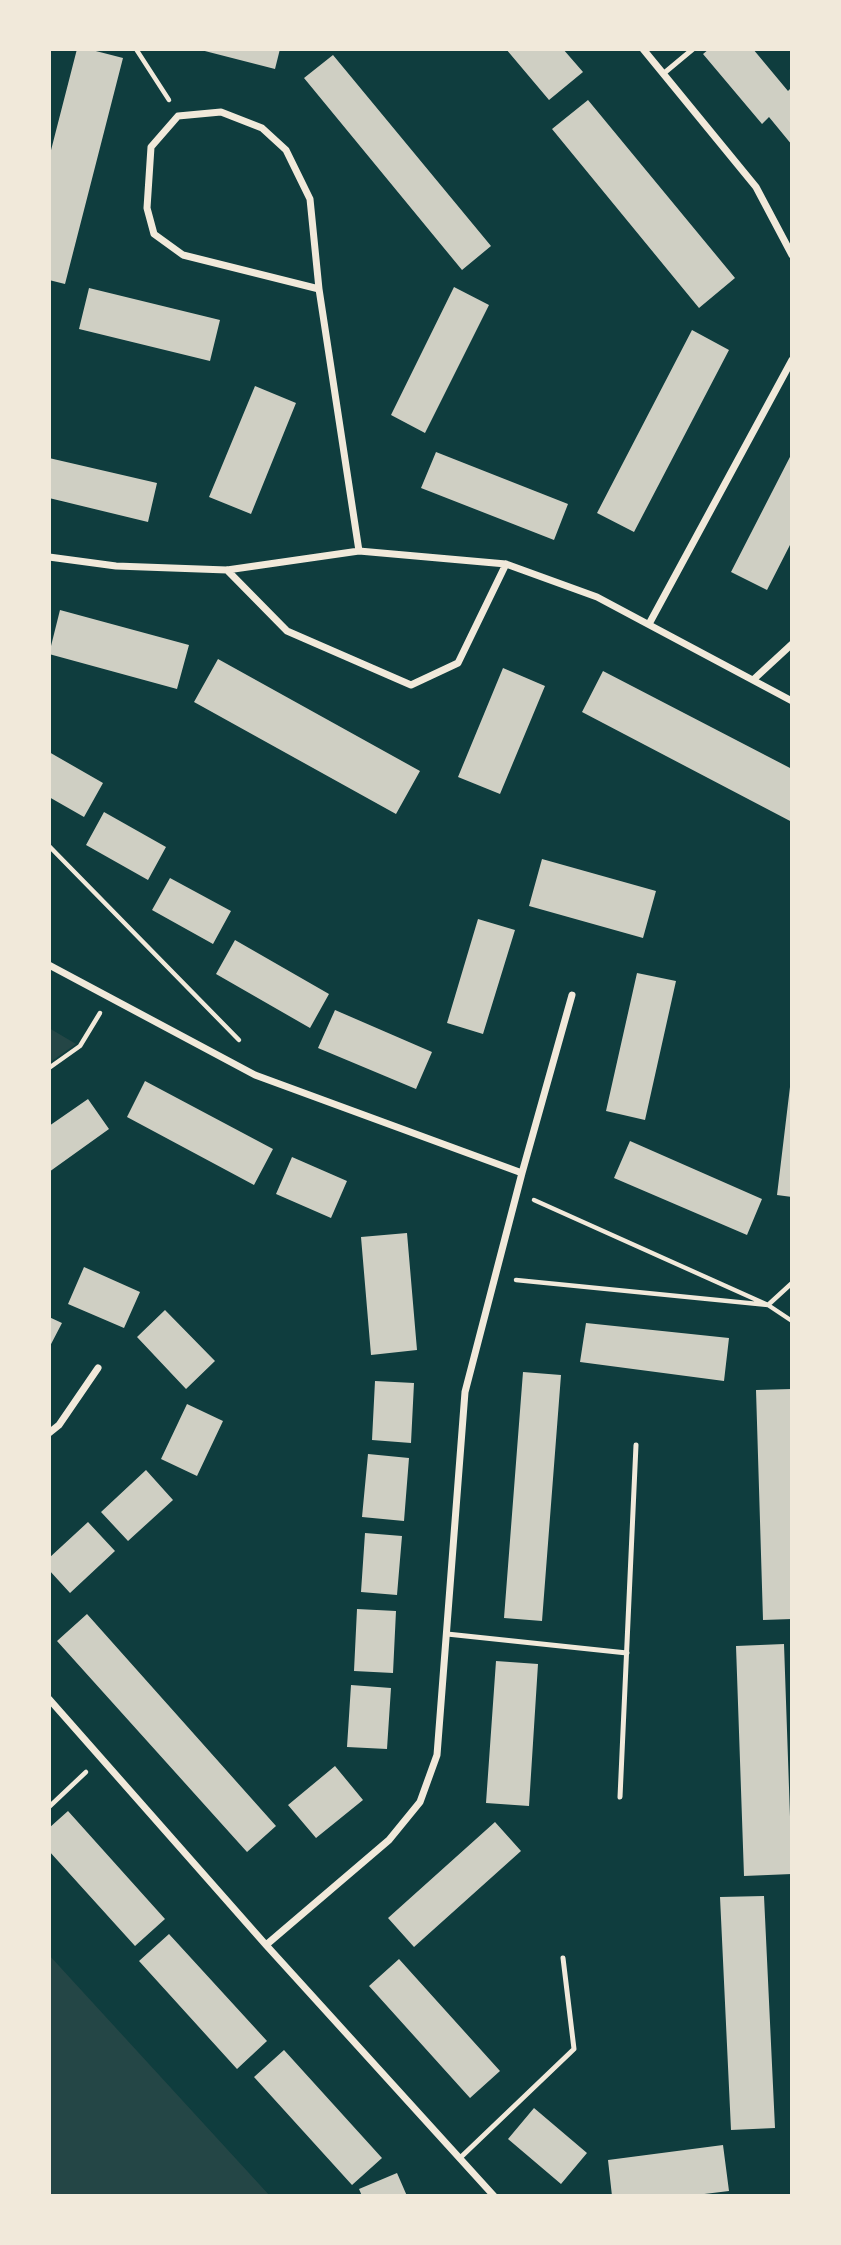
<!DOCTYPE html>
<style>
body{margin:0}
#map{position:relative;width:841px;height:2245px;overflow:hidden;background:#0f3d3e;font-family:"Libre Baskerville",serif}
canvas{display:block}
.frame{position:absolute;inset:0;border:51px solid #f1e9da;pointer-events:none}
</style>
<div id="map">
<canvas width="841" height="2245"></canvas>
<div class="frame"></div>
</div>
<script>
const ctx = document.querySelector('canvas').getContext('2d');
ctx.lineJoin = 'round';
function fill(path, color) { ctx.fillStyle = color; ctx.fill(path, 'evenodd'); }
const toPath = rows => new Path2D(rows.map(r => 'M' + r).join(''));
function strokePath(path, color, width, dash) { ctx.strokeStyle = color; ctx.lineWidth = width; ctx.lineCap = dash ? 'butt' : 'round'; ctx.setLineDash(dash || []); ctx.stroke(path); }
fill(toPath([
 [49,1028,76,1044,49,1063],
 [49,1955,270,2196,49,2196]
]), '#244646');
fill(toPath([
 [77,49,88,49,123,58,65,284,49,280,49,158],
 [197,49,280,49,275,69],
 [506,49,563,49,583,72,549,100],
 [709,49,753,49,788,91,792,87,792,145,769,117,762,124,703,54],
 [333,55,491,246,462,270,304,78],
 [588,100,735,278,699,308,552,129],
 [454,287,489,305,425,433,391,415],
 [89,288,220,320,210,361,79,329],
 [692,330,729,350,634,532,597,513],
 [255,386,296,403,251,514,209,497],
 [436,452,568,504,554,540,421,488],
 [792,453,792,541,767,590,731,572],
 [49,458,157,483,148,522,49,498],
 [60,610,189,645,177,689,49,654],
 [218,659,420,771,396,814,194,702],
 [503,668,545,686,500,794,458,777],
 [603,671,792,769,792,822,582,712],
 [49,752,103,783,84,817,49,797],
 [104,812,166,847,148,880,86,845],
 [542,859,656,891,643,938,529,906],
 [170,878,231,911,213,944,152,910],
 [478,919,515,930,483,1034,447,1023],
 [235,940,329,994,310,1028,216,974],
 [637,973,676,981,645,1120,606,1111],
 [335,1010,432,1052,416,1089,318,1048],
 [145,1081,273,1149,254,1185,127,1117],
 [790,1087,792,1087,792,1197,777,1195],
 [88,1099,109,1129,49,1172,49,1126],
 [630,1141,762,1199,747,1235,614,1178],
 [292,1157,347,1181,331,1218,276,1194],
 [407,1233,417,1350,371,1355,361,1237],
 [84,1267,140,1292,124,1328,68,1304],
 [165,1310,215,1361,186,1389,137,1337],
 [49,1317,62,1323,49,1348],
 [586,1323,729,1338,724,1381,580,1362],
 [523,1372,561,1375,542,1621,504,1618],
 [375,1381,414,1383,411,1443,372,1440],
 [792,1389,792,1619,763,1620,756,1390],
 [187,1404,223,1421,197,1476,161,1459],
 [368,1454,409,1458,404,1521,362,1517],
 [146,1470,173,1500,128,1541,101,1512],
 [88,1522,115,1551,70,1593,49,1570,49,1558],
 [365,1533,402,1536,397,1595,361,1592],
 [357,1609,396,1611,393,1673,354,1671],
 [87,1614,276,1826,247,1852,57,1641],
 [784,1644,792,1874,744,1876,736,1646],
 [496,1661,538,1664,529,1806,486,1803],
 [351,1685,391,1688,387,1749,347,1747],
 [335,1766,363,1800,316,1838,288,1805],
 [68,1811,165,1919,135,1946,49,1851,49,1828],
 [495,1822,521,1851,414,1947,388,1918],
 [764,1896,775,2128,731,2130,720,1897],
 [169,1934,267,2041,237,2069,139,1961],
 [399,1959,500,2071,470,2098,369,1986],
 [284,2050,382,2158,352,2185,254,2077],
 [534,2108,587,2153,561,2184,508,2139],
 [723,2145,729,2191,688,2196,612,2196,608,2160],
 [397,2173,407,2196,362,2196,359,2189]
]), '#cfcfc3');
strokePath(toPath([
 [136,49,169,100],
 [49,846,239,1040],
 [49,1068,80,1046,100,1013],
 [516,1280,768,1305,534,1200],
 [792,1283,768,1305,792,1321],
 [49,1807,86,1772]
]), '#f1e9da', 4.5);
strokePath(toPath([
 [663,74,693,49],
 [447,1634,627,1653],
 [620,1797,636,1445],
 [460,2158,574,2049,563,1958]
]), '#f1e9da', 5);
strokePath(toPath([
 [643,49,756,187,792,255],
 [319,289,310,199,286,150,262,128,221,112,178,116,151,147,147,208,154,234,183,255,319,289,359,551],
 [49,557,116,566,227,570,359,551,506,564,597,597,792,701],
 [227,570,287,631,411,685,458,663,506,564],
 [649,624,792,360],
 [753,680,792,644],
 [49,965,255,1075,522,1173,465,1392,437,1755,420,1802,389,1840,266,1945],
 [522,1173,572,995],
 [49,1433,59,1425,98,1368],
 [49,1699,266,1945,494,2196]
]), '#f1e9da', 7);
</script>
